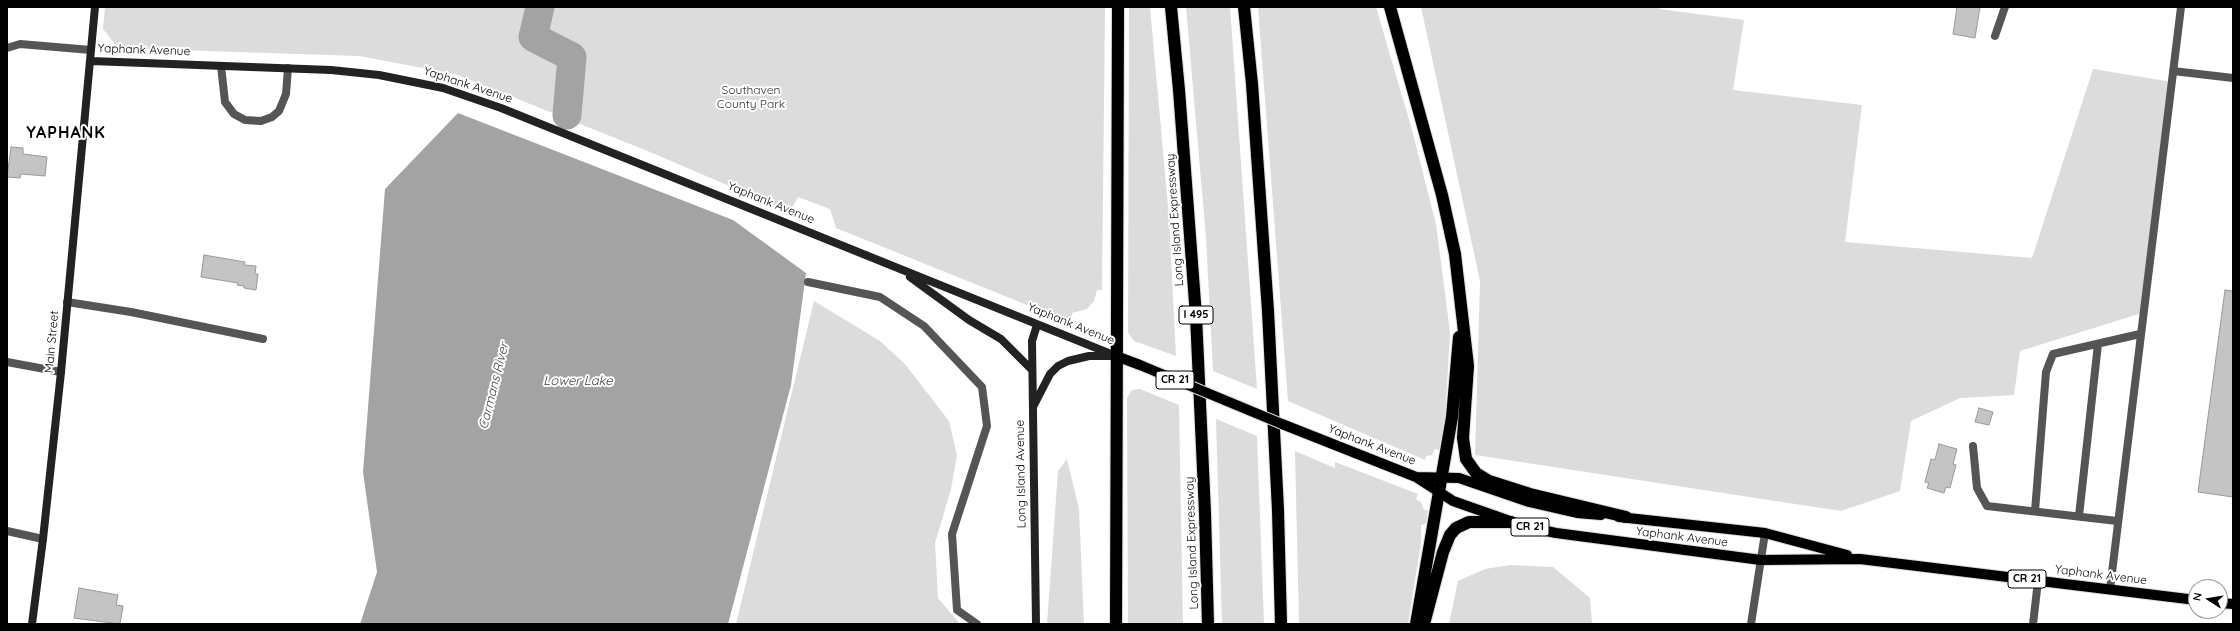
<!DOCTYPE html>
<style>
body{margin:0}
#map{position:relative;width:2240px;height:631px;overflow:hidden;background:#fff;font-family:Quicksand,sans-serif}
canvas{display:block}
.frame{position:absolute;inset:0;border:8px solid #000;pointer-events:none}
.north{position:absolute;left:2188px;top:579px;width:40px;height:40px;box-sizing:border-box;background:#fff;border:1px solid #999;border-radius:50%;rotate:282deg;font-size:11px;font-weight:700;line-height:16px;text-align:center;color:#000}
.north::after{content:'';display:block;margin:auto;width:14px;height:18px;background:#000;clip-path:polygon(50% 0,100% 100%,50% 72%,0 100%)}
</style>
<div id="map">
<canvas width="2240" height="631"></canvas>
<div class="frame"></div>
<div class="north">N</div>
</div>
<script>
const ctx = document.querySelector('canvas').getContext('2d');
ctx.lineJoin = 'round';
function fill(path, color) { ctx.fillStyle = color; ctx.fill(path, 'evenodd'); }
const toPath = rows => new Path2D(rows.map(r => 'M' + r).join(''));
function strokePath(path, color, width, dash) { ctx.strokeStyle = color; ctx.lineWidth = width; ctx.lineCap = dash ? 'butt' : 'round'; ctx.setLineDash(dash || []); ctx.stroke(path); }
function drawText(font, color, halo, rows, align = 'center') {
  ctx.font = font + ' Quicksand,sans-serif'; ctx.lineWidth = 4; ctx.setLineDash([]); ctx.textBaseline = 'middle'; ctx.strokeStyle = halo; ctx.fillStyle = color; for (const [text, x, y, turn = 0] of rows) {
    ctx.save(); ctx.translate(x, y); ctx.rotate((+turn || 0) * Math.PI / 180); ctx.textAlign = isNaN(turn) ? turn : align; if (halo) ctx.strokeText(text, 0, 0); ctx.fillText(text, 0, 0); ctx.restore();
  }
}
fill(toPath([
 [105,7,1105,7,1102,290,1097,290,1094,301,1087,309,1072,313,1071,319,1037,309,836,228,830,209,798,197,790,212,650,152,455,74,359,56,118,48,103,29],
 [1129,7,1150,7,1169,217,1176,356,1134,341,1128,333],
 [1186,7,1230,7,1257,389,1213,371,1206,238],
 [1258,7,1376,7,1412,130,1436,224,1450,332,1445,421,1439,450,1435,449,1432,455,1426,456,1425,460,1288,401],
 [1421,7,1659,7,1659,9,1744,20,1733,90,1862,105,1845,242,2032,258,2093,69,2172,82,2142,313,2020,351,2014,395,1960,398,1911,421,1900,491,1841,511,1475,455,1480,281],
 [814,301,880,341,905,364,949,421,957,455,951,489,935,543,938,598,960,624,736,624],
 [1140,389,1179,405,1183,624,1128,624,1127,398,1132,390],
 [1216,419,1257,436,1264,624,1222,624],
 [1295,451,1335,468,1335,462,1418,494,1416,499,1421,502,1424,510,1428,510,1426,524,1421,525,1421,543,1408,624,1299,624],
 [1067,459,1079,509,1084,624,1047,624,1058,471],
 [1510,565,1553,567,1590,598,1592,624,1449,624,1458,581,1485,569]
]), '#dcdcdc');
fill(toPath([
 [458,113,733,220,806,273,791,385,728,624,360,624,377,572,363,472,385,189]
]), '#a3a3a3');
strokePath(toPath([
 [540,7,533,37,572,57,567,115]
]), '#a3a3a3', 29);
const building = toPath([
 [1957,7,1980,7,1975,38,1953,34,1957,7],
 [11,147,23,148,23,154,47,157,45,176,21,174,20,178,7,177,11,147],
 [204,255,245,262,244,265,256,266,255,274,258,274,256,290,244,288,244,286,237,285,238,283,201,277,204,255],
 [2225,290,2233,291,2233,497,2198,492,2225,290],
 [1979,408,1993,412,1989,425,1975,422,1979,408],
 [1939,444,1957,449,1953,464,1956,465,1950,488,1946,487,1944,493,1927,488,1929,483,1925,482,1931,459,1935,460,1939,444],
 [79,588,118,595,116,605,123,606,120,624,74,618,79,588]
]);
fill(building, '#c4c4c4');
strokePath(building, '#999', 1);
const primary = toPath([
 [1116,356,1140,365],
 [1282,424,1416,477,1453,501,1527,527,1556,533,1761,560,1860,559,2196,600],
 [1416,477,1459,478,1529,502,1577,513,1601,515],
 [1619,517,1765,533,1847,555],
 [2220,603,2233,604]
]);
const highway = toPath([
 [1171,7,1179,90,1196,316,1205,513,1208,624],
 [1244,7,1252,84,1268,311,1278,510,1281,624],
 [1390,7,1442,195,1455,254,1468,366,1463,438,1466,459,1476,473,1489,481,1530,494,1626,517],
 [1116,624,1118,7],
 [1416,624,1452,417,1459,337],
 [1424,624,1443,552,1450,535,1456,528,1469,522,1511,522]
]);
strokePath(primary, '#dbdbdb', 12);
strokePath(highway, '#dbdbdb', 14);
strokePath(toPath([
 [1995,36,2005,7],
 [7,48,20,44,91,50],
 [221,66,225,102,234,114,245,120,261,121,272,117,279,111,286,94,288,68],
 [2173,71,2233,78],
 [808,282,880,297,924,326,982,387,987,426,952,534,957,610,977,624],
 [67,302,131,312,263,339],
 [7,362,61,372],
 [1973,446,1977,488,1987,506,2117,521],
 [2035,511,2046,372,2053,354,2140,334],
 [2079,516,2098,344],
 [7,531,43,539],
 [2110,589,2181,7],
 [1751,624,1765,533],
 [2033,624,2038,581]
]), '#555', 8);
strokePath(toPath([
 [91,61,331,70,379,75,443,88,501,108,1116,356],
 [910,277,969,320,1001,339,1032,370],
 [1033,407,1050,374,1058,366,1068,361,1089,356,1113,356],
 [32,624,43,539,61,372,95,7],
 [1036,624,1032,341,1037,325]
]), '#222', 8);
strokePath(primary, '#000', 10);
strokePath(highway, '#000', 12);
const primaryBridge = toPath([
 [1140,365,1282,424]
]);
strokePath(primaryBridge, '#dbdbdb', 12, []);
strokePath(primaryBridge, '#000', 10);
for (const [x, y, w] of [
 [1196,315,34],
 [1175,380,38],
 [1530,527,38],
 [2027,579,38]
]) { const box = new Path2D(); box.roundRect(x - w / 2, y - 9, w, 18, 3); ctx.fillStyle = '#fff'; ctx.fill(box); strokePath(box, '#000', 1); }
drawText('bold 11px', '#000', null, [
 ["I 495",1196,315],
 ["CR 21",1175,380],
 ["CR 21",1530,527],
 ["CR 21",2027,579]
]);
drawText('12px', '#000', '#fff', [
 ["Yaphank Avenue",144,50,2],
 ["Yaphank Avenue",468,85,18],
 ["Yaphank Avenue",771,203,22],
 ["Long Island Expressway",1175,220,-94],
 ["Yaphank Avenue",1071,324,22],
 ["Main Street",52,342,-85],
 ["Yaphank Avenue",1372,445,21],
 ["Long Island Avenue",1021,474,-91],
 ["Yaphank Avenue",1682,537,7],
 ["Long Island Expressway",1192,543,-92],
 ["Yaphank Avenue",2101,575,7]
]);
drawText('12px', '#333', '#fff', [
 ["Southaven",751,90],
 ["County Park",751,104]
]);
drawText('italic 13px', '#444', '#fff', [
 ["Lower Lake",578,381],
 ["Carmans River",494,386,-76]
]);
ctx.letterSpacing = '1px';
drawText('bold 16px', '#000', '#fff', [
 ["YAPHANK",66,133]
]);
ctx.letterSpacing = '0px';
</script>
